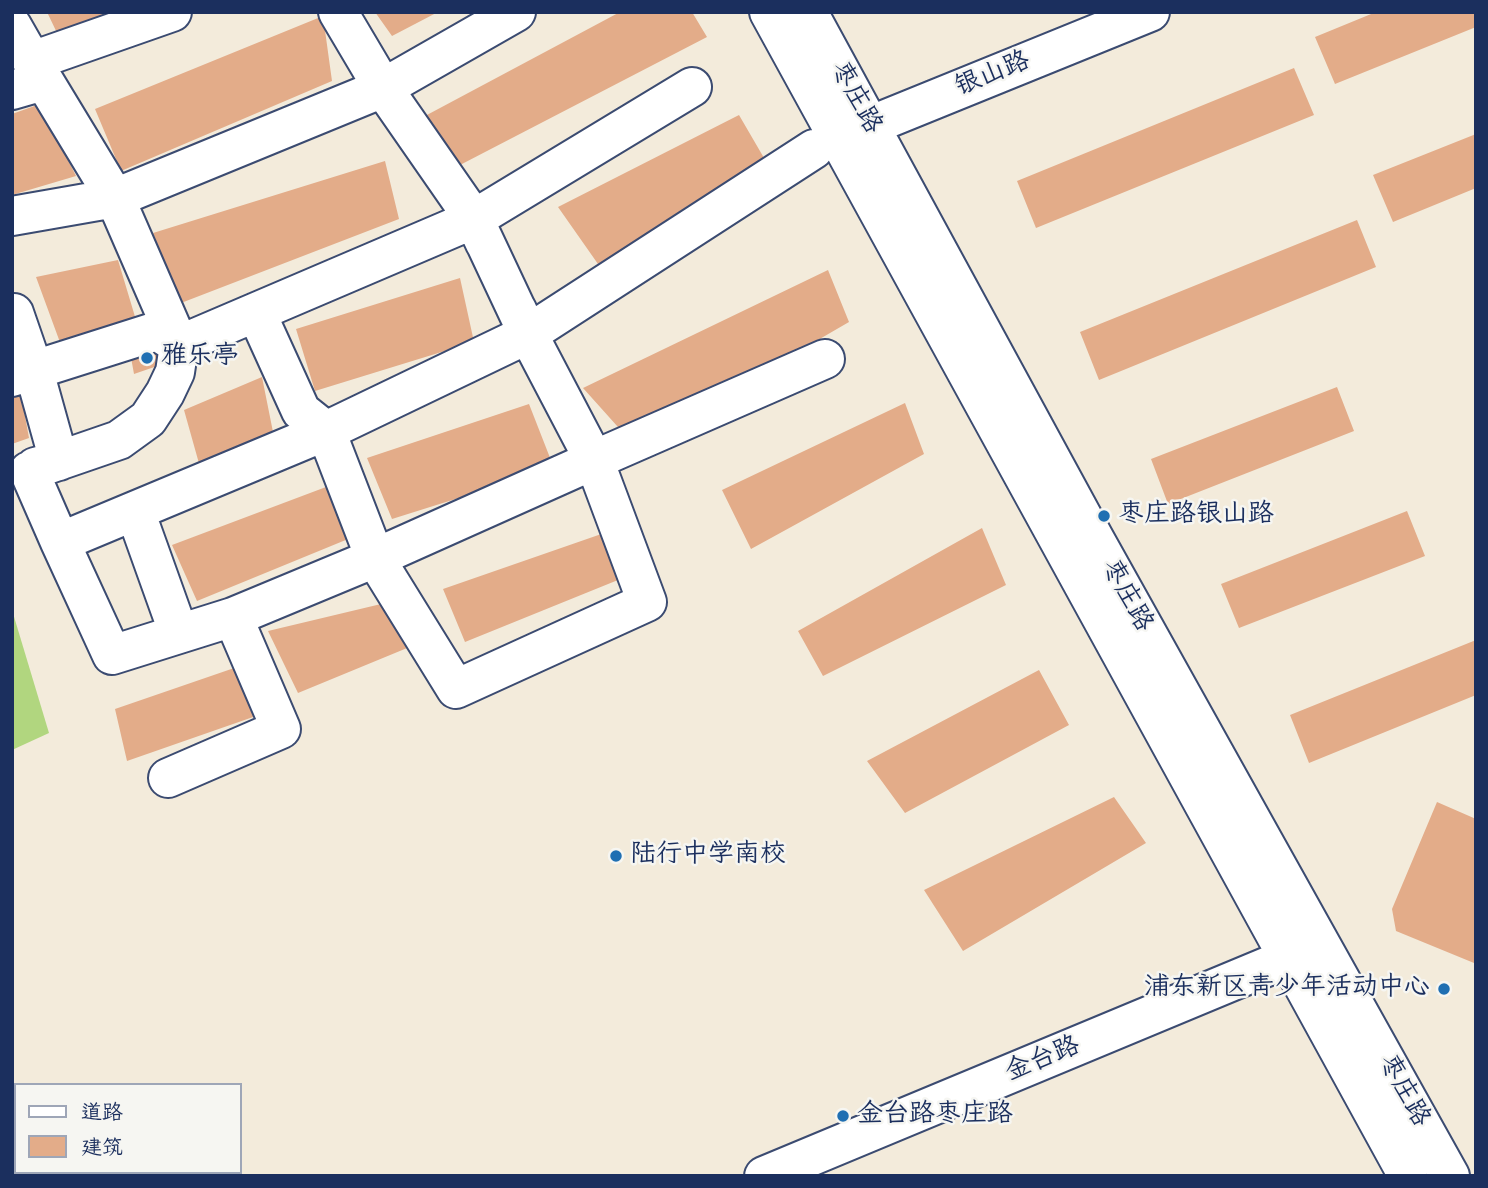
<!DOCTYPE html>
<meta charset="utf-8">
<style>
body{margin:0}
#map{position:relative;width:1488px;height:1188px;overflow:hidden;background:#f3ebdb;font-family:Mynerve,"LXGW WenKai TC",sans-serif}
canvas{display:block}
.frame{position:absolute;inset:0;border:14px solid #1b2f5e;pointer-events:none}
.legend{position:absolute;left:14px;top:1083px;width:228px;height:91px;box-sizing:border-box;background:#f6f6f2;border:2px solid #9ea6b7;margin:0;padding:9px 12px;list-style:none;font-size:21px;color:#1b2f5e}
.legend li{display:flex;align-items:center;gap:14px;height:35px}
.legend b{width:35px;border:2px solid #9ea6b7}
</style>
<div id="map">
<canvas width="1488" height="1188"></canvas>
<div class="frame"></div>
<ul class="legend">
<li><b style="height:9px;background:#fff"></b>道路</li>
<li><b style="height:19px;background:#e3ac89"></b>建筑</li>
</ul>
</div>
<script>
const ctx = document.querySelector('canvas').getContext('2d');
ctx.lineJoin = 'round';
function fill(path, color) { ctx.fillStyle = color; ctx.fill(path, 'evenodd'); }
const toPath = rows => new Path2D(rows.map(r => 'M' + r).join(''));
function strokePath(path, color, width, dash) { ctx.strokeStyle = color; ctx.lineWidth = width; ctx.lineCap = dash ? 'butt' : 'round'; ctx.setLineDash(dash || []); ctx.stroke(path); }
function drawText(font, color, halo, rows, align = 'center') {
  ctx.font = font + ' Mynerve,"LXGW WenKai TC",sans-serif'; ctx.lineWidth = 5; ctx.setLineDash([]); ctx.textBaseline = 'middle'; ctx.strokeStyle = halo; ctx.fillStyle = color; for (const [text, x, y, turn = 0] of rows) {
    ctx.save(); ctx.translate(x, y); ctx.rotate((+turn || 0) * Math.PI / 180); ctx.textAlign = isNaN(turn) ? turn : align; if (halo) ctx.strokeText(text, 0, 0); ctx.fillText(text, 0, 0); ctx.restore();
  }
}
fill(toPath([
 [12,610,49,733,12,750]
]), '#b1d67f');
fill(toPath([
 [47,12,116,12,58,35],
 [375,12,438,12,392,36],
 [620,12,692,12,707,37,460,165,425,116],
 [1376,12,1476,12,1476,27,1335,84,1315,37],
 [323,16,332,81,121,171,95,109],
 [1294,68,1314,115,1036,228,1017,181],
 [40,104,76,176,12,195,12,114],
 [739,115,771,170,598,264,558,207],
 [1476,134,1476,188,1393,222,1373,175],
 [385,161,399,219,181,303,153,233],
 [1357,220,1376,267,1099,380,1080,332],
 [118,260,139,330,65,356,36,277],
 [828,270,849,322,635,446,583,388],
 [460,278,474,342,315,391,296,329],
 [158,343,163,364,134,374,130,352],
 [262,377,275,442,200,467,184,410],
 [19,383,29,438,12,444,12,385],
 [1337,387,1354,431,1168,504,1151,459],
 [905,403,924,454,751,549,722,490],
 [529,404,554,468,392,519,367,458],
 [326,487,353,537,197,601,172,545],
 [1407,511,1425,556,1239,628,1221,584],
 [982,528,1006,585,823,676,798,631],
 [610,531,618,580,465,642,443,589],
 [402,599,412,646,298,693,268,631],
 [1476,640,1476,695,1309,763,1290,715],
 [240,666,256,716,127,761,115,709],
 [1039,670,1069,725,905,813,867,761],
 [1114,797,1146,843,963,951,924,890],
 [1437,802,1476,819,1476,959,1474,963,1396,931,1392,909]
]), '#e3ac89');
const minor = toPath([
 [338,12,383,88,115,198,179,345,474,219,528,334,594,460,825,359],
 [769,12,1408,1176],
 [808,12,1094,538,1450,1176],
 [12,26,32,61,172,12],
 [371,68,383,88,474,219],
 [383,88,516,12],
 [12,90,43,81,32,61,115,198,12,216],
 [847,135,1150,12],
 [485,243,474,219,692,87],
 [517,310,528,334,814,149],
 [256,312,301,411,326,431,528,334],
 [12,314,14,313,34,371,59,461,35,467],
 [12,377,157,331,179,345,175,372,165,393,148,419,119,440,29,471,60,542,112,655,233,617],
 [135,511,179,634],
 [60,542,326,431,375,558,594,460,647,602,456,689,375,558,233,617,281,729,168,778],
 [764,1176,1312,948]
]);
strokePath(minor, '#3b4b71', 42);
strokePath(minor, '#fff', 38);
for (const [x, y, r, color] of [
 [147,358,7,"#1f6fb2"],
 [1104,516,7,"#1f6fb2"],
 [616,856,7,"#1f6fb2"],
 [1444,989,7,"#1f6fb2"],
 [843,1116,7,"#1f6fb2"]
]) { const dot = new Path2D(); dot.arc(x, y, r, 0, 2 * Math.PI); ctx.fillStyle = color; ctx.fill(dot); strokePath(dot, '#f6f6f2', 2.5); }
drawText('26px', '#1b2f5e', '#f6f6f2', [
 ["银山路",993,75,-22],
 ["枣庄路",855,98,61],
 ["枣庄路",1126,596,61],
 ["金台路",1043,1060,-22],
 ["枣庄路",1403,1091,61]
]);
drawText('26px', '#1b2f5e', '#f6f6f2', [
 ["雅乐亭",161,358],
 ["枣庄路银山路",1118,516],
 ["陆行中学南校",630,856],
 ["浦东新区青少年活动中心",1430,989,"right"],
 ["金台路枣庄路",857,1116]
], 'left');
</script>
